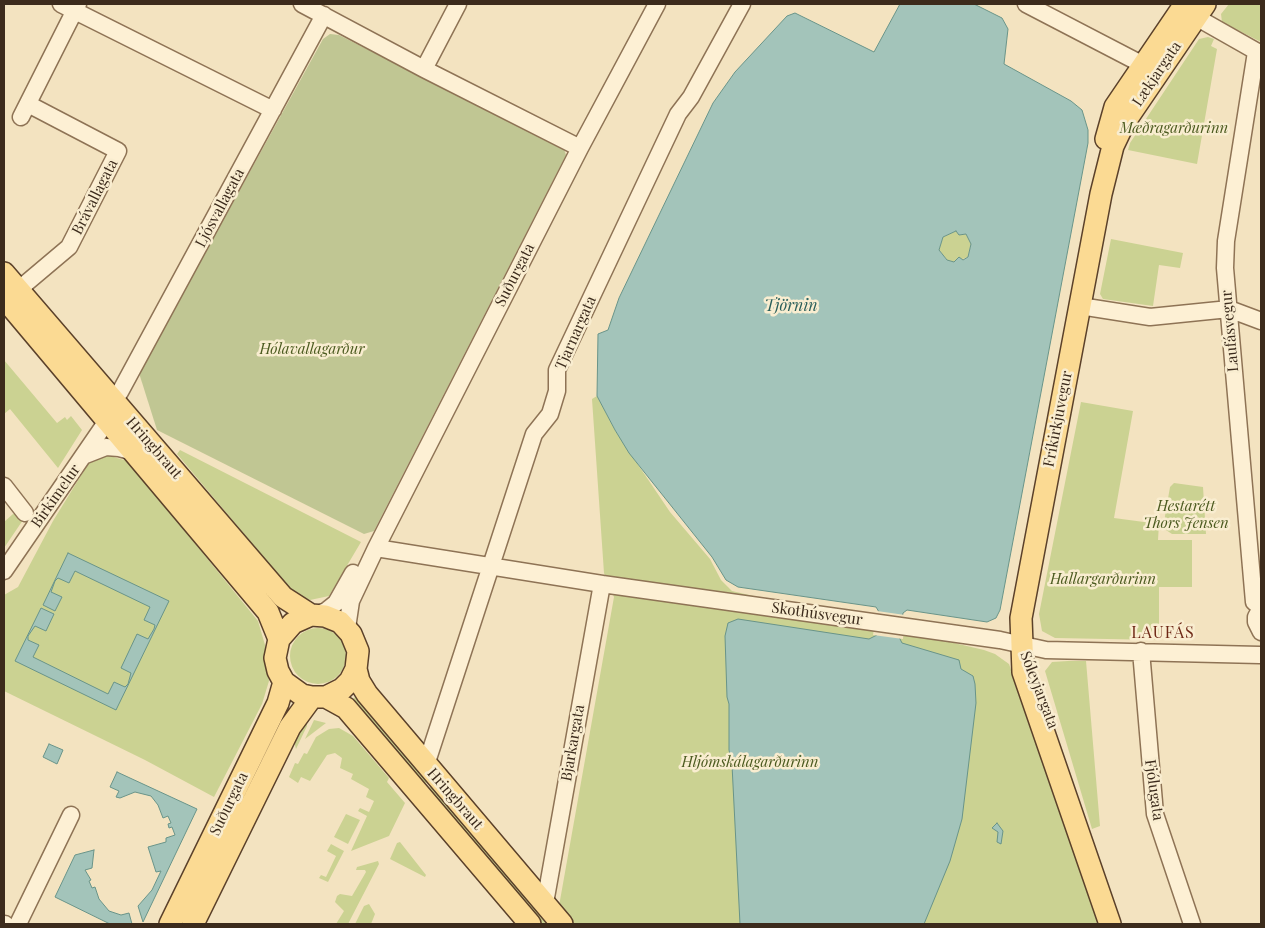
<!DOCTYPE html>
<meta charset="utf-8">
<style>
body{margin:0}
#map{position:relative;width:1265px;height:928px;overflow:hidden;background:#f3e3c0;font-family:"Playfair Display",serif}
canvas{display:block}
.frame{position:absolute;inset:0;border:5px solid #3c2b1c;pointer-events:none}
</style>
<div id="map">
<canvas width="1265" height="928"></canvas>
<div class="frame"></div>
</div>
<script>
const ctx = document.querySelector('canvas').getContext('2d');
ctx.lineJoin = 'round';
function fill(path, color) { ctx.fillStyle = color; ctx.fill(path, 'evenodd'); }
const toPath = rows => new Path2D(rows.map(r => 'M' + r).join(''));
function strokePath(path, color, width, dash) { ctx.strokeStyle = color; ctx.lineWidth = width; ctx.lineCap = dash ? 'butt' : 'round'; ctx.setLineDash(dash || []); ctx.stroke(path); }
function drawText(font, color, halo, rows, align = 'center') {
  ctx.font = font + ' "Playfair Display",serif'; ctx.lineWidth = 5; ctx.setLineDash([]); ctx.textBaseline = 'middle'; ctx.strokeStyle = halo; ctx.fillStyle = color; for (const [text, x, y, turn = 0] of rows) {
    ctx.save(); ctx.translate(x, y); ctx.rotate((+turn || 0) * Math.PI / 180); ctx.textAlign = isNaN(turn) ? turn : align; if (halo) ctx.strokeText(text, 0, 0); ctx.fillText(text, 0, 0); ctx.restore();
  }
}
fill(toPath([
 [1229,4,1261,4,1261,42,1222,22,1221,14],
 [1208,37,1214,39,1211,46,1217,49,1197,164,1128,150,1130,143,1199,39],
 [956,231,961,235,966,234,971,244,968,257,954,262,947,260,939,250,943,237],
 [1111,239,1183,253,1180,268,1159,265,1153,306,1103,299,1100,294],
 [4,360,57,423,65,417,67,420,71,416,82,430,58,468,10,409,4,414],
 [597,396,616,432,670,512,710,559,721,580,732,591,984,650,995,654,1009,664,1100,924,574,924,559,906,614,597,604,573,592,399],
 [1081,402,1133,411,1114,518,1159,524,1158,540,1192,540,1192,587,1159,587,1159,640,1055,638,1042,631,1039,614],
 [180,450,361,542,329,596,310,600,297,595,291,590,177,454],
 [106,455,128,461,258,621,265,645,269,681,262,704,214,797,145,760,4,691,4,595,18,587,53,521,93,456],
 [1174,483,1203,487,1206,534,1172,534,1166,530,1164,526,1165,516,1170,487],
 [13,514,18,514,23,520,4,548,4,522],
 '290 656a28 28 0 1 1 56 0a28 28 0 1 1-56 0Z',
 [1068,661,1086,661,1100,826,1092,829,1045,671,1052,662],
 [356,696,428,781,421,786,351,701],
 [307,719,307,726,296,749,294,741],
 [314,720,326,723,305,739],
 [339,728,353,736,389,778,387,782,405,803,389,836,351,851,367,816,358,811,360,808,369,812,374,801,366,797,369,789,351,779,353,774,340,768,342,758,335,753,327,755,310,781,301,777,298,783,289,777,295,763,298,764,304,753,307,754,316,737,329,729],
 [432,785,551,924,541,924,426,791],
 [346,814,360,820,348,844,334,837],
 [400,842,426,875,425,877,390,859,397,843],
 [331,844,344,851,328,882,319,878,321,875,326,877,336,856,327,851],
 [378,861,379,864,348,924,336,924,344,911,335,902,337,896,340,894,352,896,366,872,365,870,356,870,357,867],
 [369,904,375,914,371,924,355,924,364,906]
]), '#cbd292');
fill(toPath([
 [330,34,339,35,564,149,566,155,374,531,364,534,157,430,139,373,323,39]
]), '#c0c693');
const water = toPath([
 [900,4,974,4,1002,18,1008,29,1004,64,1071,101,1082,110,1088,130,1088,143,1000,610,996,618,987,622,907,610,903,613,899,637,902,643,959,660,961,669,973,676,975,684,976,703,962,819,950,861,924,924,740,924,732,765,729,750,729,704,727,697,725,636,728,623,738,619,869,639,877,635,879,612,876,607,738,587,726,580,712,557,629,453,615,430,597,396,598,334,608,330,619,298,713,103,735,72,787,16,795,13,874,52,900,4],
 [956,231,959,235,966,234,971,244,968,257,963,260,959,257,954,262,947,260,939,250,943,237,956,231],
 [68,553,169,601,116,710,15,661,41,608,54,614,46,631,35,626,28,636,28,640,39,645,33,657,108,694,114,682,125,687,128,684,131,673,121,668,137,634,148,639,154,629,155,625,144,620,150,607,75,571,69,583,58,578,55,581,51,592,62,597,55,611,43,605,68,553],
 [49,744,63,750,57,764,43,757,49,744],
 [117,772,197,809,143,922,138,906,152,890,161,871,156,872,148,847,166,842,166,838,175,835,172,827,169,828,168,824,171,823,168,816,163,818,158,805,151,796,135,792,120,798,116,797,119,791,110,787,117,772],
 [997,823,1003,831,1001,844,997,842,998,832,992,828,997,823],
 [94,850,92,868,85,870,91,880,89,881,92,888,95,887,99,899,109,911,121,915,129,913,132,924,110,924,55,897,75,855,94,850]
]);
fill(water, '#a3c4ba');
strokePath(water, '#699489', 1);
fill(toPath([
 [877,611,905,615,903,639,873,635]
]), '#f3e3c0');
const minor = toPath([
 [61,4,273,110],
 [302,4,424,69,580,148],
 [1026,4,1153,70],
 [1187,12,1261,54],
 [1256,52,1226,241,1225,268,1254,602,1261,607],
 [424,69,458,4],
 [21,117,78,4],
 [18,290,69,247,118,151,28,104],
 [1080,306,1150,317,1229,309,1261,321],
 [112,399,120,392,324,15],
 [83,456,106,447,119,448,134,452],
 [4,486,25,513],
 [376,548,602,584,1000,640,1046,650,1260,655],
 [4,571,107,421,118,421],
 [1261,608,1256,617,1256,622,1261,632],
 [316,615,326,611,336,603,353,573],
 [347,628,351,601,376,548,580,148,657,4],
 [1141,651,1155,814,1192,924],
 [426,765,534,434,550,414,557,391,557,370,678,114,691,97,742,4],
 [545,903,602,584],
 [4,924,5,924],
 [18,924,71,815]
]);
const major = toPath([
 [1106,139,1115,107,1185,4],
 [4,273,283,597,311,615],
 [4,298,268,612,279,639],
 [356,669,359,681,367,694,562,924],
 [326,697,342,689,350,681,356,669,358,651,351,634,340,622,325,616,311,615,293,623,279,639,275,658,278,671,284,682,302,695,312,697,326,697,346,708,530,924],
 [170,924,278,703,284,682],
 [193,924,290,727,312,697],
 [1110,924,1023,672,1021,618,1101,194,1113,146,1124,123,1205,4]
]);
strokePath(minor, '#8e7355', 19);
strokePath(major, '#5b412a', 24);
strokePath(minor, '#fdf0d4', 16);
strokePath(major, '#fbda93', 21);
drawText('15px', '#3c2b1c', '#f9edd0', [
 ["Lækjargata",1157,74,-56],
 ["Brávallagata",95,197,-63],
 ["Ljósvallagata",220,208,-62],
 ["Suðurgata",515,275,-63],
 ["Laufásvegur",1230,331,-95],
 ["Tjarnargata",576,333,-66],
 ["Fríkirkjuvegur",1058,419,-79],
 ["Hringbraut",154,448,49],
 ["Birkimelur",56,496,-55],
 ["Skothúsvegur",817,614,8],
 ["Sóleyjargata",1039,690,69],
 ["Bjarkargata",573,743,-80],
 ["Fjólugata",1154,790,82],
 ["Hringbraut",455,799,49],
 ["Suðurgata",229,804,-64]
]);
drawText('italic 15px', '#4c5b20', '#f9edd0', [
 ["Mæðragarðurinn",1174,128],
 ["Hólavallagarður",312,349],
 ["Hestarétt",1186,506],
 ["Thors Jensen",1186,523],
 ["Hallargarðurinn",1103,579],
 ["Hljómskálagarðurinn",750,762]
]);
drawText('italic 16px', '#295e5a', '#f9edd0', [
 ["Tjörnin",791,306]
]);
ctx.letterSpacing = '1px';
drawText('16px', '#6e2816', '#f9edd0', [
 ["LAUFÁS",1163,633]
]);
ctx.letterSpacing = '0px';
</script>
